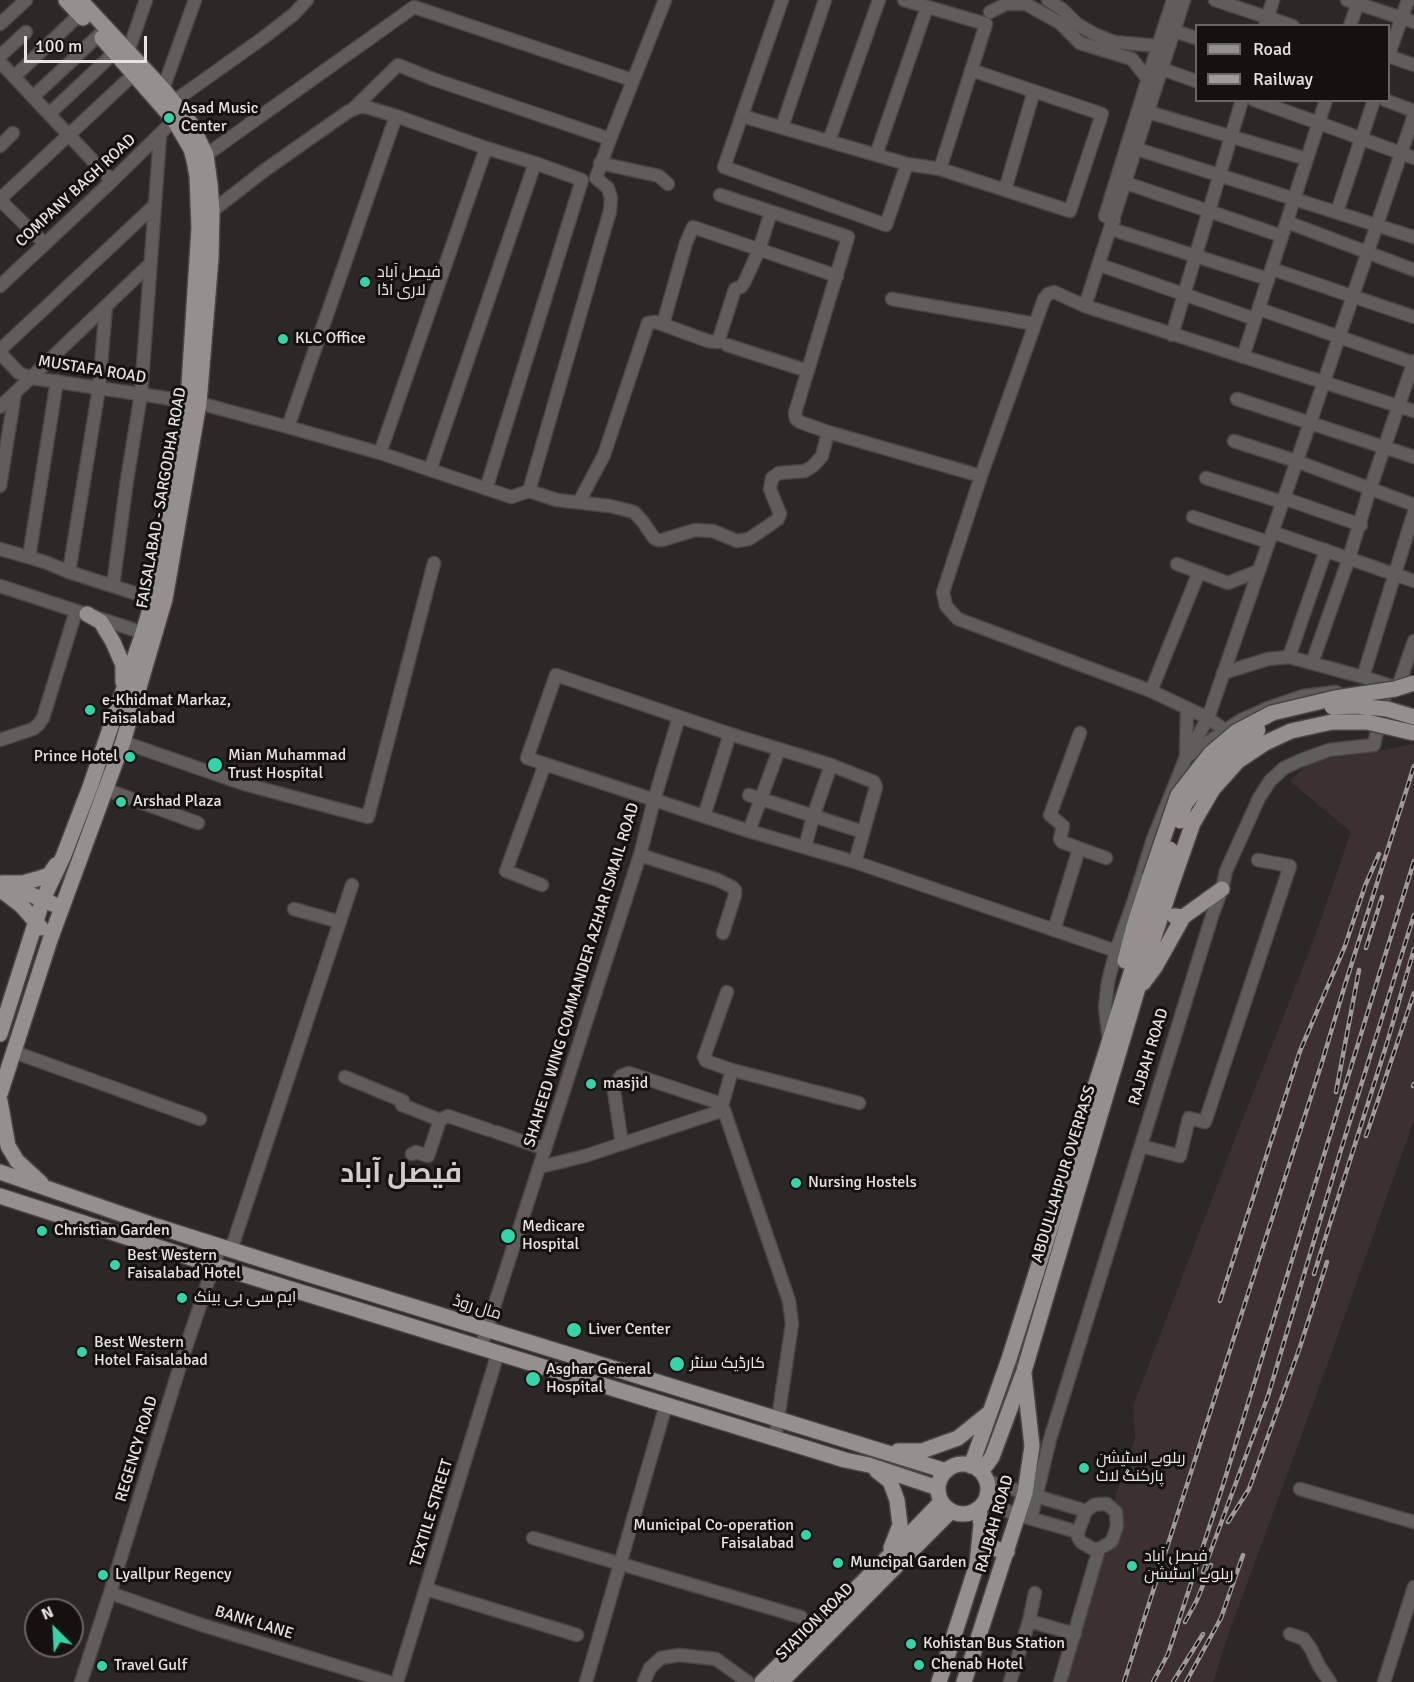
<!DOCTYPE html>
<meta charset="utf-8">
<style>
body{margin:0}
#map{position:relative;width:1414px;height:1682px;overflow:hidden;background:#2d2828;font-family:Signika,sans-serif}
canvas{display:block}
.legend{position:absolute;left:1195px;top:24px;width:195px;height:78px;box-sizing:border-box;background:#141111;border:2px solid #696565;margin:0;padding:8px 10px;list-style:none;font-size:18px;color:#e8e4e4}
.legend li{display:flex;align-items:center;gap:12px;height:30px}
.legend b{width:30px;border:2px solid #696565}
.north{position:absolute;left:24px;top:1598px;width:60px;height:60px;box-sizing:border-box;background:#141111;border:2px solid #696565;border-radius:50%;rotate:336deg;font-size:16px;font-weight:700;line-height:24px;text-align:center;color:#e8e4e4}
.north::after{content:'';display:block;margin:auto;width:21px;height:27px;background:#34d4a8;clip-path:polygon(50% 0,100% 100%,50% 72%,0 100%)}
.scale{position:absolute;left:24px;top:36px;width:123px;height:27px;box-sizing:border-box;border:3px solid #e8e4e4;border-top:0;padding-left:8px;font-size:18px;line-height:21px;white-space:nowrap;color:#e8e4e4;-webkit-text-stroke:4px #141111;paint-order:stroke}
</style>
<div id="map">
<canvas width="1414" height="1682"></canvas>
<ul class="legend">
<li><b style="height:8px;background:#95908f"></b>Road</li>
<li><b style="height:8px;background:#9f9b9b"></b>Railway</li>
</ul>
<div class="north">N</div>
<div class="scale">100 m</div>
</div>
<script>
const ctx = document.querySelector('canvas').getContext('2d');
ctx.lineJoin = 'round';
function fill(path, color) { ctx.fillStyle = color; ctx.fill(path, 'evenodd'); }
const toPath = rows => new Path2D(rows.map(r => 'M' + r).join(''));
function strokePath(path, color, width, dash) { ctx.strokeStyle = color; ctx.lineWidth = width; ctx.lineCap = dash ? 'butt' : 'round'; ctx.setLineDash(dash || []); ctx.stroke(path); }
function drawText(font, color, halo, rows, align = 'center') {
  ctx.font = font + ' Signika,Cairo,sans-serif'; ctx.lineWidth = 6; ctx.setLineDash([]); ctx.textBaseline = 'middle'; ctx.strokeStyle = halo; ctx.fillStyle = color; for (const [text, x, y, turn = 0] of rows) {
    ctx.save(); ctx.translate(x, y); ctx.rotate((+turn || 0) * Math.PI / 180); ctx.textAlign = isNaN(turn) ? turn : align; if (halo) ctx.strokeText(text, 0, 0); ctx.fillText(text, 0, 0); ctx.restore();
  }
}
fill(toPath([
 [1410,744,1414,745,1414,1120,1328,1363,1226,1641,1213,1682,1065,1682,1102,1558,1114,1548,1120,1519,1115,1497,1135,1438,1133,1406,1235,1139,1314,939,1351,832,1290,781,1312,760,1372,753]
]), '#3c3030');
const minor = toPath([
 [904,0,986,24,940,169,907,164],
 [1048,0,1063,10,1077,24,1094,34,1114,42,1158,46,1173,0],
 [1184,0,1085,306,1414,411],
 [1215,0,1293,26],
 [1347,0,1414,22],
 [990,12,1006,4,1026,4,1060,23,1080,43,1132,59,1147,78],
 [0,24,26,0],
 [1265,26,1273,0],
 [1350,26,1359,0],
 [1174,31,1196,38],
 [128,52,146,0],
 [0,56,26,32],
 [1388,56,1414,65],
 [1388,57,1408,0],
 [0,62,112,181],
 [1162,69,1196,81],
 [14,77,80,14],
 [163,89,195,0],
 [33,97,99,35],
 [1254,100,1319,123,1414,158],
 [1385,100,1414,111],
 [173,102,263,38,294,14,307,0],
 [353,109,398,65,433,79,610,139],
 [1148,112,1307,159],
 [49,114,115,52],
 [742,116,907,164,886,225,724,167,782,0],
 [782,127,825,0],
 [829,141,879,0],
 [0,146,13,133],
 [1137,149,1414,237],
 [206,155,414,7,632,80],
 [876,155,927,7],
 [600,163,659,176,668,184],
 [940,169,1070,211,1102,114,971,70],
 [1126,183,1282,236],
 [1005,190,1034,91],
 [720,195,848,237,795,413,796,419,800,422,828,432,981,476,1044,299,1048,294,1054,292,1085,306],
 [0,199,134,74],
 [0,199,6,206,45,244],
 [1337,212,1374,100],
 [207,215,265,170,349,111,359,107,366,107,396,116],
 [1114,220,1105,216,1158,46],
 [1287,222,1414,270],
 [1111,229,1268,279],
 [1100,265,1255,319],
 [1272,269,1414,317],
 [0,286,112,181,174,120],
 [892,299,1035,324],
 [1259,309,1414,363],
 [663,324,686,243,693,227,837,276],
 [1172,335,1242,100],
 [727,345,808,371],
 [0,350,155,205],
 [0,353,19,373,32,378,199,403,288,427,380,453,511,497,529,491,557,500,610,506,634,512,643,522,654,538,658,540,662,540,695,530,713,531,737,541,749,539,774,522,778,519,780,514,770,489,772,478,779,473,805,471,813,466,822,456,828,432],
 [1243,357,1326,100],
 [1237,399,1414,457],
 [0,407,150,264],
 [288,427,396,116,486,148,380,453],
 [1234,441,1296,461,1414,505],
 [430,470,535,163,486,148],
 [981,476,943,592,946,606,958,619,1151,691,1208,718,1186,757,1153,839,1134,900,1116,951,1108,982,1105,1007,1109,1040],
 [1206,478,1282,502],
 [0,486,15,393],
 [486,489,582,180,535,163],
 [529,491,610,211,611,198,608,188,596,178,610,139,665,0],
 [1283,498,1361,525],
 [579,502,604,455,648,323,656,322,708,341,718,342,735,289,741,287,744,283,759,250,771,212],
 [1193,517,1268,542],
 [1272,532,1414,581],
 [0,549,45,562,69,572,153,599],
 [29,557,57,381],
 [1177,564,1228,583,1258,571],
 [69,572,99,388,106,306],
 [0,586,150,635],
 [113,586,127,480,141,394,160,136],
 [1289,657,1326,550],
 [1312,663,1349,558,1370,489,1414,361],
 [1223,673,1268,659,1289,657,1363,677,1394,687,1398,687,1414,641],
 [1363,677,1414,512],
 [1151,691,1199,572],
 [1187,708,1186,757,1241,720,1268,708,1303,696,1336,692],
 [1226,731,1208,718,1310,423,1414,115],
 [1080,733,1050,815,1063,826,1060,839,1062,842,1106,858],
 [0,740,33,729,38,725,43,718,76,611],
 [123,742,244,784,368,817,434,563],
 [545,764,527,758,556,675,730,734,831,765,874,782,876,787,855,862],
 [107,790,198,823],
 [749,795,863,832],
 [704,816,730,734],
 [749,831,779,750],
 [805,847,813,817,831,765],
 [640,855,718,880,732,887,735,890,735,895,723,933],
 [542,885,506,871,545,764,749,831,855,862,1116,951],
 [294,909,340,922],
 [1054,930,1079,849],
 [727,992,704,1057,706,1061,732,1070],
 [14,1052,200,1119],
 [345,1077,403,1101,402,1105,440,1120,448,1116,489,1130],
 [722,1106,732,1070,859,1103],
 [496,1132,545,1149],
 [622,1144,614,1091,616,1084,621,1076,626,1074,629,1073,719,1103,724,1110],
 [1141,1146,1180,1156,1189,1118,1205,1122,1290,866,1258,860],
 [412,1154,416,1152,428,1156,440,1120],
 [540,1167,585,1156,724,1110,789,1301,792,1324,775,1439],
 [231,1250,352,885],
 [481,1347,640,855,654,800,679,717],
 [986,1481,1086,1511],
 [1300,1489,1414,1522],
 [984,1503,1022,1516,1078,1532],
 [1100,1504,1107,1504,1116,1512,1117,1526,1112,1541,1108,1544,1099,1549,1093,1549,1081,1542,1078,1537,1078,1532,1086,1511,1094,1505,1100,1504],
 [1031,1518,1050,1439,1212,916,1222,889,1226,871,1259,798,1270,781,1284,768,1299,761,1329,750,1374,745,1387,685],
 [533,1538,801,1617],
 [426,1589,577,1635],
 [110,1593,199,1624,389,1682],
 [1029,1621,1035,1593],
 [1290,1634,1304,1639,1311,1649,1319,1666,1330,1682],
 [81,1682,110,1593,183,1356,220,1246],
 [397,1682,498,1353],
 [586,1682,666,1405],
 [644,1682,650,1668,661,1658,679,1655,716,1659,748,1682],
 [1010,1682,1029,1621,1075,1634],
 [1060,1682,1099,1549],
 [1384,1682,1414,1587]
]);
const major = toPath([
 [66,0,83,18],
 [87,614,101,622,113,642,123,665,123,682],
 [2,883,23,883,37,879,49,875,56,865],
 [8,885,53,904],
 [0,891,5,893,22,906,41,928],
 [1174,916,1183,917,1222,889],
 [1125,961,1135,923,1150,877],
 [1143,983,1155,967,1183,917],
 [0,1034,43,899,63,857,90,787,143,633,153,599,188,401,199,228,197,176,194,160,191,149,174,120,102,38],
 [0,1094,50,940,123,742,165,599,199,403,211,258,212,211,210,184,206,155,191,124,163,89,80,0],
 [0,1101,8,1146,17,1161,41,1183],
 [0,1172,156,1226,301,1272,946,1471],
 [0,1196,213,1265,845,1460,869,1465,938,1488],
 [898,1451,922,1451,958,1438,989,1413],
 '938 1489a25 25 0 1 1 50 0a25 25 0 1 1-50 0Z',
 [971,1466,1009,1359,1161,878],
 [877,1471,890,1481,897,1500,900,1525,891,1548],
 [981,1472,992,1457,1024,1371,1145,964,1172,883],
 [979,1544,1007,1552],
 [762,1682,888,1557,941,1502],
 [781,1682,951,1511],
 [939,1682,977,1564,981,1525,979,1508],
 [964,1682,1025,1493,1032,1446,1024,1374]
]);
strokePath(minor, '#4b4646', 15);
strokePath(major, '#4b4646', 18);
strokePath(minor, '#605d5d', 12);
strokePath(major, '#95908f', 15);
const rail = toPath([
 [1366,948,1382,897],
 [1413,1086,1414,1084],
 [1336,1092,1359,970],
 [1366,1136,1414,993],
 [1314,1274,1387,1043,1414,949],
 [1220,1301,1300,1051,1345,946,1365,886,1379,854],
 [1228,1522,1249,1489,1300,1347,1327,1262],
 [1203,1572,1268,1396,1340,1153,1414,915],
 [1185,1622,1197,1600,1211,1565],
 [1124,1682,1323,1059,1344,988,1414,766],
 [1153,1682,1168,1654,1224,1482,1414,861],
 [1173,1682,1203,1634],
 [1186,1682,1221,1618,1243,1555]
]);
strokePath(rail, '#9f9b9b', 4.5);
strokePath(rail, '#141111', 2, [7]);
const majorBridge = toPath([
 [1332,707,1356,706,1387,709,1414,717],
 [1180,821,1185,804,1224,754,1258,730],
 [1150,877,1178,795,1210,754,1236,732,1272,713,1335,698,1395,689,1414,683],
 [1161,878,1170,849],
 [1172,883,1193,823,1213,789,1238,761,1265,743,1291,731,1332,722,1367,722,1414,733]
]);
strokePath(majorBridge, '#4b4646', 18, []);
strokePath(majorBridge, '#95908f', 15);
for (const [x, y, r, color] of [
 [169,118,6,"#34d4a8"],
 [365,282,6,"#34d4a8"],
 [283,339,6,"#34d4a8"],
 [90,710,6,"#34d4a8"],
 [130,757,6,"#34d4a8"],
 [215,765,8,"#34d4a8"],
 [121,802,6,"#34d4a8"],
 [591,1084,6,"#34d4a8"],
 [796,1183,6,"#34d4a8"],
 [42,1231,6,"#34d4a8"],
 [508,1236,8,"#34d4a8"],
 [115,1265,6,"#34d4a8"],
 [182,1298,6,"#34d4a8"],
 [574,1330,8,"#34d4a8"],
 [82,1352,6,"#34d4a8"],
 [677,1364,8,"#34d4a8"],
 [533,1379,8,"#34d4a8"],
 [1084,1468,6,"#34d4a8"],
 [806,1535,6,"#34d4a8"],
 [838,1563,6,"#34d4a8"],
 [1132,1566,6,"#34d4a8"],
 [103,1575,6,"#34d4a8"],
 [911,1644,6,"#34d4a8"],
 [919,1665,6,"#34d4a8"],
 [102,1666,6,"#34d4a8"]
]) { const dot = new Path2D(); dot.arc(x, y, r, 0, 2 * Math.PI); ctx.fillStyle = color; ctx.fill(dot); strokePath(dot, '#141111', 2); }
drawText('16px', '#e8e4e4', '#141111', [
 ["Asad Music",181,109],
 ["Center",181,127],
 ["فیصل آباد",377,273],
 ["لاری اڈا",377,291],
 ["KLC Office",295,339],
 ["e-Khidmat Markaz,",102,701],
 ["Faisalabad",102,719],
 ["Mian Muhammad",228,756],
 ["Trust Hospital",228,774],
 ["Prince Hotel",118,757,"right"],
 ["Arshad Plaza",133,802],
 ["masjid",603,1084],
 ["Nursing Hostels",808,1183],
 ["Medicare",522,1227],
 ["Hospital",522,1245],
 ["Christian Garden",54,1231],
 ["Best Western",127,1256],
 ["Faisalabad Hotel",127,1274],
 ["ایم سی بی بینک",194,1298],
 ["Liver Center",588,1330],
 ["Best Western",94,1343],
 ["Hotel Faisalabad",94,1361],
 ["کارڈیک سنٹر",690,1364],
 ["Asghar General",546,1370],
 ["Hospital",546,1388],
 ["ریلوے اسٹیشن",1096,1459],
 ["پارکنگ لاٹ",1096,1477],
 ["Municipal Co-operation",794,1526,"right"],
 ["Faisalabad",794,1544,"right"],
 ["فیصل آباد",1144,1557],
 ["ریلوے اسٹیشن",1144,1575],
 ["Muncipal Garden",850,1563],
 ["Lyallpur Regency",115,1575],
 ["Kohistan Bus Station",923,1644],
 ["Chenab Hotel",931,1665],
 ["Travel Gulf",114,1666]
], 'left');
drawText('16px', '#e8e4e4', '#141111', [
 ["COMPANY BAGH ROAD",76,191,-43],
 ["MUSTAFA ROAD",92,370,9],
 ["FAISALABAD - SARGODHA ROAD",162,498,-80],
 ["SHAHEED WING COMMANDER AZHAR ISMAIL ROAD",582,975,-73],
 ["RAJBAH ROAD",1149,1057,-73],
 ["ABDULLAHPUR OVERPASS",1064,1174,-73],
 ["مال روڈ",477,1308,17],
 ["REGENCY ROAD",137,1449,-73],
 ["TEXTILE STREET",432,1513,-73],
 ["RAJBAH ROAD",995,1524,-74],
 ["STATION ROAD",815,1622,-45],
 ["BANK LANE",254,1623,17]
]);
drawText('bold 28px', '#d2cbcb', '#141111', [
 ["فیصل آباد",401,1175]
]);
</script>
